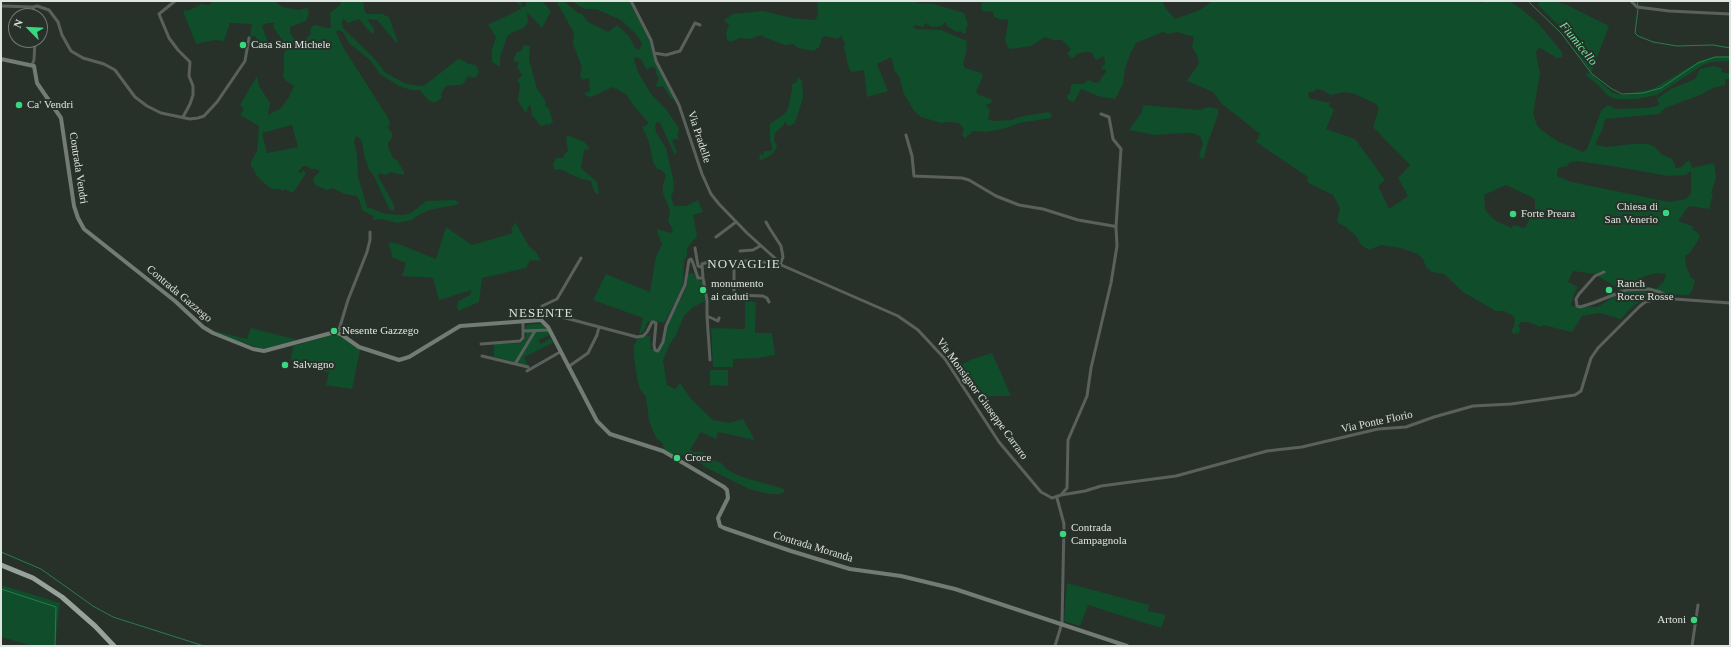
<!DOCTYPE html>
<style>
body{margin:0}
#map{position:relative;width:1731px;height:647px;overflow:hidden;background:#27312a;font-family:"Times New Roman",serif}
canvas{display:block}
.frame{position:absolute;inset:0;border:2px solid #dee4df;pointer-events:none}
.north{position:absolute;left:8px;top:8px;width:40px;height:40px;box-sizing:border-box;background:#27312a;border:1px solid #707972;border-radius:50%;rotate:294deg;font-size:11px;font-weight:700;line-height:16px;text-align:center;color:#dee4df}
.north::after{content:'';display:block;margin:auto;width:14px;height:18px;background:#37d880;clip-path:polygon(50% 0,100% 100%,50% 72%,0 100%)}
</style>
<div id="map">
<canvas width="1731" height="647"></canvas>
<div class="frame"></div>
<div class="north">N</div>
</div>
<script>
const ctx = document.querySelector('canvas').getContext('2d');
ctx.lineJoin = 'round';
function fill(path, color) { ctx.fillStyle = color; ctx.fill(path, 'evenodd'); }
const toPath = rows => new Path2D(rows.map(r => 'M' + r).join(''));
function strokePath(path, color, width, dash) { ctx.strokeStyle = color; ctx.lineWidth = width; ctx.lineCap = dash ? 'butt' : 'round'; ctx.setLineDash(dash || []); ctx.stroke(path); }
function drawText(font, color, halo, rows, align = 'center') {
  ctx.font = font + ' "Times New Roman",serif'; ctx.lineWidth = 4; ctx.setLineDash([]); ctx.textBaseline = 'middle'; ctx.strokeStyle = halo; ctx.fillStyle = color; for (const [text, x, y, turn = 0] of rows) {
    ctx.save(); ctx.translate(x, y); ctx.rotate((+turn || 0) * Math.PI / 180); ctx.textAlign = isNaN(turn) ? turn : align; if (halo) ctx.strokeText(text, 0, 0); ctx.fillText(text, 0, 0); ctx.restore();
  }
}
fill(toPath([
 [214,1,273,1,283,7,299,10,307,8,309,13,306,21,290,27,290,33,295,39,299,42,303,41,311,34,310,29,312,26,316,25,326,28,331,28,330,13,339,6,342,1,363,1,365,12,367,14,382,14,389,17,398,42,396,43,394,40,377,20,367,19,371,25,374,28,374,34,369,31,359,19,348,23,343,19,342,23,343,28,373,57,386,73,406,84,422,86,425,85,458,59,460,59,469,64,476,65,479,72,476,77,473,78,468,76,464,83,460,85,446,86,441,94,442,98,434,103,427,99,420,90,411,90,399,86,380,74,370,60,349,43,343,32,338,30,336,32,343,47,387,116,390,123,388,128,392,133,392,138,388,143,388,147,393,158,397,160,404,172,404,175,390,172,386,175,379,173,378,176,394,205,394,211,390,210,387,204,374,176,369,170,364,155,362,141,359,138,356,136,354,141,357,155,358,176,367,207,386,214,403,215,411,213,426,201,455,200,460,204,429,210,415,217,412,220,397,223,382,219,372,220,374,216,362,210,360,202,357,196,345,194,332,188,327,190,317,186,314,183,313,178,320,171,315,169,311,169,306,166,303,166,298,172,301,173,303,170,306,173,293,193,285,189,282,191,280,189,272,189,265,184,256,175,254,169,251,167,251,162,257,151,259,126,240,115,244,109,240,105,257,76,259,86,270,103,268,115,281,108,289,97,294,86,285,80,283,76,284,69,284,54,287,47,273,27,274,23,267,23,262,26,268,42,259,42,255,36,250,37,252,24,230,23,224,41,215,40,196,44,183,11,190,10,201,4,209,5],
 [292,125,298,147,267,153,262,133],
 [516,1,520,1,522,7,525,7,527,1,542,1,551,11,542,28,527,12,528,22,524,28,511,33,507,37,500,57,500,67,492,62,492,49,496,37,488,25,521,9,521,7],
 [556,1,564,1,578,13,582,14,588,22,608,32,617,25,629,36,635,48,640,50,642,43,635,33,621,20,596,9,586,9,581,7,572,1,629,1,650,39,655,59,675,98,673,99,671,98,663,86,657,87,656,85,659,79,656,73,656,69,651,66,648,70,645,67,641,59,635,57,634,60,638,72,651,94,666,109,678,127,679,132,677,134,679,140,675,139,672,141,677,152,675,155,660,123,657,122,655,125,656,132,666,148,668,157,673,178,674,191,671,196,674,206,686,206,698,200,703,212,693,215,697,236,687,248,687,256,684,260,683,283,679,295,664,323,650,321,647,323,644,331,639,335,643,318,593,300,606,274,650,292,656,257,662,244,657,231,657,229,671,233,673,230,668,220,670,214,669,208,663,193,663,185,666,175,662,170,657,169,653,162,649,142,642,127,648,124,647,121,633,105,627,95,613,87,591,97,585,95,585,93,590,91,589,78,583,80,580,76,582,67,573,44,574,33],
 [817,1,913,1,918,3,934,4,964,13,968,25,965,33,963,34,961,31,957,32,948,27,945,22,942,26,932,27,926,23,923,27,915,25,913,27,916,29,941,30,967,41,966,53,963,64,965,68,981,73,983,76,976,92,979,95,991,99,992,102,986,105,990,110,988,119,993,121,1012,120,1019,117,1048,112,1052,114,1051,118,1019,123,1006,128,986,132,973,131,965,138,962,135,964,130,959,123,950,122,941,123,921,117,914,111,904,94,899,76,894,70,894,66,891,57,877,64,888,91,867,97,864,70,852,72,849,69,844,47,845,44,841,35,838,39,825,36,822,38,819,47,814,51,798,48,793,44,785,45,766,38,761,35,750,39,740,38,730,42,727,40,726,33,729,25,724,20,733,14,763,11,792,18,814,20,816,19,818,13],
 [983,1,1163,1,1163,3,1167,10,1175,19,1200,10,1212,1,1477,1,1482,3,1486,1,1509,1,1524,11,1538,23,1562,52,1562,57,1557,58,1542,49,1538,48,1536,53,1540,74,1533,114,1537,125,1540,129,1557,141,1583,152,1587,149,1601,111,1606,106,1608,105,1616,109,1646,108,1658,106,1659,103,1657,100,1658,98,1671,89,1695,79,1700,69,1713,66,1722,68,1721,72,1730,74,1730,80,1727,79,1725,80,1725,85,1713,88,1700,95,1665,108,1659,114,1606,119,1604,122,1602,130,1596,142,1596,145,1606,147,1633,144,1648,144,1655,147,1661,154,1672,159,1676,168,1682,167,1686,162,1690,161,1692,168,1714,163,1716,178,1711,193,1713,194,1709,209,1689,206,1678,221,1694,227,1692,229,1698,233,1700,237,1690,253,1685,256,1686,265,1691,278,1695,280,1692,291,1688,295,1663,294,1649,296,1633,306,1621,319,1600,313,1582,316,1572,332,1543,325,1542,327,1527,322,1521,322,1518,325,1520,329,1519,333,1514,334,1511,331,1514,327,1515,319,1512,315,1504,311,1496,311,1489,307,1463,292,1444,274,1432,272,1426,267,1423,259,1418,254,1401,248,1381,245,1369,250,1361,245,1356,236,1346,227,1338,223,1337,220,1340,208,1333,195,1307,182,1308,177,1256,142,1260,134,1222,104,1213,92,1187,81,1199,63,1197,55,1192,47,1194,37,1177,32,1168,34,1163,32,1136,43,1131,52,1125,68,1123,84,1115,99,1098,96,1081,89,1074,102,1068,100,1067,95,1070,94,1071,86,1073,84,1084,84,1088,80,1096,83,1100,82,1101,78,1106,72,1106,69,1102,69,1101,68,1105,64,1104,56,1096,60,1091,52,1085,52,1076,54,1075,57,1072,58,1067,54,1071,49,1062,40,1053,40,1045,37,1031,46,1011,49,1008,48,1005,40,1008,22,1007,19,1001,20,994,17,993,12,982,11,981,6],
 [1316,89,1322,90,1331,95,1345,92,1355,94,1376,104,1379,109,1373,127,1410,165,1398,178,1408,196,1389,209,1378,186,1385,180,1355,139,1326,129,1334,110,1329,106,1330,103,1309,98,1308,95,1309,92,1314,92],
 [1577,161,1612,166,1668,176,1685,175,1691,171,1691,193,1686,199,1669,202,1571,182,1557,176,1558,168,1567,166,1570,162],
 [1506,185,1535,199,1535,219,1530,218,1525,228,1513,225,1512,228,1496,221,1488,214,1485,209,1484,195],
 [1573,271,1595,274,1619,289,1614,297,1597,307,1571,306,1574,294,1578,287,1568,282],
 [1656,273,1666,274,1664,281,1656,289,1644,286,1645,283,1642,279,1643,277],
 [1539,1,1554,1,1567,5,1609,26,1591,73,1563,30,1538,5],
 [524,45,530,46,529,60,537,89,546,101,545,106,549,109,553,122,549,125,547,124,542,126,540,125,531,114,532,113,530,105,528,107,527,113,525,112,518,101,520,84,517,81,522,75,517,67,519,62,515,62,513,60,517,52,521,51],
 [1730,56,1730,61,1711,62,1703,65,1657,95,1637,99,1616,99,1608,96,1599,86,1586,75,1587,73,1590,73,1613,93,1622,95,1653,89,1699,61,1713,57],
 [798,77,802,81,803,98,795,123,789,126,784,122,784,125,775,133,774,141,777,145,775,151,770,156,761,160,759,159,760,154,763,155,765,151,771,151,772,148,770,140,770,124,784,114,788,109,792,89,792,84,796,83],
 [1143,105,1200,110,1209,107,1218,109,1218,115,1207,145,1204,158,1201,159,1199,155,1203,144,1200,136,1192,133,1183,133,1155,135,1129,130,1142,112],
 [568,135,584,142,589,147,589,149,584,150,581,168,597,182,599,193,597,194,594,191,591,181,581,179,560,169,556,170,554,169,553,164,556,158,563,158,564,155,568,151,566,138],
 [515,222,529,246,536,252,541,261,530,260,526,268,482,278,479,302,458,311,457,306,458,301,470,295,472,290,439,300,433,278,402,276,406,263,392,257,391,250,388,245,391,242,401,245,436,259,446,227,472,245,513,233,511,230],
 [693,273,700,281,703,281,706,279,705,301,693,307,684,316,676,335,670,344,663,360,667,385,675,389,680,383,691,399,713,420,730,423,743,419,755,440,718,432,716,439,701,432,690,450,694,452,702,452,713,460,721,463,728,470,739,476,784,489,784,492,780,494,769,494,749,489,705,467,696,459,682,455,676,458,665,451,662,442,657,439,652,428,649,420,646,397,640,389,637,378,634,356,634,346,637,339,645,335,650,336,651,349,655,351,659,350,665,329,685,291,688,274],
 [745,301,756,302,755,333,772,333,775,355,757,358,733,359,733,367,713,367,711,328,745,329],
 [531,324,541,324,544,325,550,335,538,340,541,344,551,338,553,343,524,357,528,366,494,357,494,344,521,343,524,341,526,336,525,329,527,325],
 [251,328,298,340,263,349,231,339,211,330,247,339],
 [336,334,360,350,352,389,326,385,329,372,303,368,291,360,293,346],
 [992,353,1011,396,990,396,982,404,956,368,970,360],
 [710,370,728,370,728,386,710,385],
 [1067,583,1149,605,1148,611,1166,615,1161,628,1088,605,1080,626,1064,621],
 [1,585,60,603,55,646,33,646,1,637]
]), '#0f4d2b');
strokePath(toPath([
 [1528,1,1561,33,1592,74,1612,89,1622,94,1643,93,1661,88,1698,63,1715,57,1730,57],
 [1637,1,1638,6],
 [1638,9,1635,33,1638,36,1653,42,1677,46,1713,45,1730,48],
 [1,552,41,569,93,606,113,617,204,646],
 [1,589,56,607,55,646]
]), '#297d4c', 1);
strokePath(toPath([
 [175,1,159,14,169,38,178,50,190,62,189,76,193,86,193,95,190,104,183,117],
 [631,1,651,40,656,61,679,105,702,174,711,194,719,204,747,233,777,260,779,264],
 [1631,1,1637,7,1669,11,1730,14],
 [1,6,33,7,37,6,49,10,58,22,62,35,71,51,83,58,104,64,115,70,135,97,147,106,161,113,190,119,198,118,204,116,217,102,245,61,249,38],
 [33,7,35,16],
 [654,53,666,55,680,51,695,23,700,25],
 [32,65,34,60,35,40],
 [1101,114,1109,117,1113,139,1121,149,1116,227],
 [766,222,770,229,781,246,783,257,780,265],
 [716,237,736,222],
 [695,248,698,266,701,267],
 [740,251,753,250,760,246],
 [734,261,734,292,737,295,763,296,767,298,769,302],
 [1604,272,1595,276,1579,294,1576,299,1577,306,1580,307,1593,303,1626,290,1649,289,1660,292,1673,299],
 [543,312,637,337,643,336,647,332,652,322,654,322,656,323,654,345,655,350,658,351,663,342,666,326,685,285,689,260,691,259,693,263,698,278,703,278],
 [707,316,707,300,703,278,702,264,708,262,734,261,756,261,779,264,898,316,918,330,945,359,999,442,1041,492,1052,498,1061,495,1067,488,1068,440,1087,396,1091,368,1111,283,1117,246,1116,227,1113,226,1078,220,1043,209,1019,205,996,196,969,180,962,178,914,176,912,156,906,135],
 [541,320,543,312,542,306,557,299,581,258],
 [523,331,549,330],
 [338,333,348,300,367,252,370,240,370,232],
 [481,344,520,341,523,338,523,321],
 [482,356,528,367],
 [710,360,707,316,718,321,719,318],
 [515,364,535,331],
 [568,367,588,353,597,335,599,327],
 [527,371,560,352],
 [1061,495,1085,491,1101,486,1176,476,1267,451,1302,447,1378,429,1406,427,1434,417,1473,406,1511,404,1575,395,1581,391,1591,358,1598,348,1639,307,1645,302,1661,298,1730,303],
 [1055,646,1062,623,1064,524,1057,498],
 [1692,646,1698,605]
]), '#5b605c', 3);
strokePath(toPath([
 [1,59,34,66,37,83,61,118,74,206,78,218,84,229,175,301,203,327,213,333,253,349,264,351,335,332,342,335,359,347,399,360,409,357,460,326,541,320,548,327,597,421,610,434,663,451,724,487,727,490,728,498,718,518,720,526,724,528,791,551,850,569,901,576,955,589,1127,646]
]), '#737b75', 4);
strokePath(toPath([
 [1,565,33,578,62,597,95,626,114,646]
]), '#97a39a', 5);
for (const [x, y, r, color] of [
 [243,45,4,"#37d880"],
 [19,105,4,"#37d880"],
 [1666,213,4,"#37d880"],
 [1513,214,4,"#37d880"],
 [703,290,4,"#37d880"],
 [1609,290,4,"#37d880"],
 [334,331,4,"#37d880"],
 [285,365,4,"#37d880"],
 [677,458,4,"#37d880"],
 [1063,534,4,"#37d880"],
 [1694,620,4,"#37d880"]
]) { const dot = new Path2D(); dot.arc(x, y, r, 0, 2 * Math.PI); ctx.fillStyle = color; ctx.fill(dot); strokePath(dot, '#27312a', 1.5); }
drawText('11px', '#dee4df', '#27312a', [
 ["Casa San Michele",251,45],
 ["Ca' Vendri",27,105],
 ["Chiesa di",1658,207,"right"],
 ["San Venerio",1658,220,"right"],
 ["Forte Preara",1521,214],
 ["monumento",711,284],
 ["ai caduti",711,297],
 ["Ranch",1617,284],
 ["Rocce Rosse",1617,297],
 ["Nesente Gazzego",342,331],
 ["Salvagno",293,365],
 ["Croce",685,458],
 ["Contrada",1071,528],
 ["Campagnola",1071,541],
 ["Artoni",1686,620,"right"]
], 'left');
drawText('11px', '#dee4df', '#27312a', [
 ["Via Pradelle",699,137,72],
 ["Contrada Vendri",78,168,81],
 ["Contrada Gazzego",179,294,40],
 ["Via Monsignor Giuseppe Carraro",982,399,54],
 ["Via Ponte Florio",1377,422,-12],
 ["Contrada Moranda",813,547,17]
]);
drawText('italic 12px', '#7ce9a4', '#27312a', [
 ["Fiumicello",1578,44,51]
]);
ctx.letterSpacing = '1px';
drawText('13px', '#d7e3da', '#27312a', [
 ["NOVAGLIE",744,265],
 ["NESENTE",541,314]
]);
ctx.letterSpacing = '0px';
</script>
